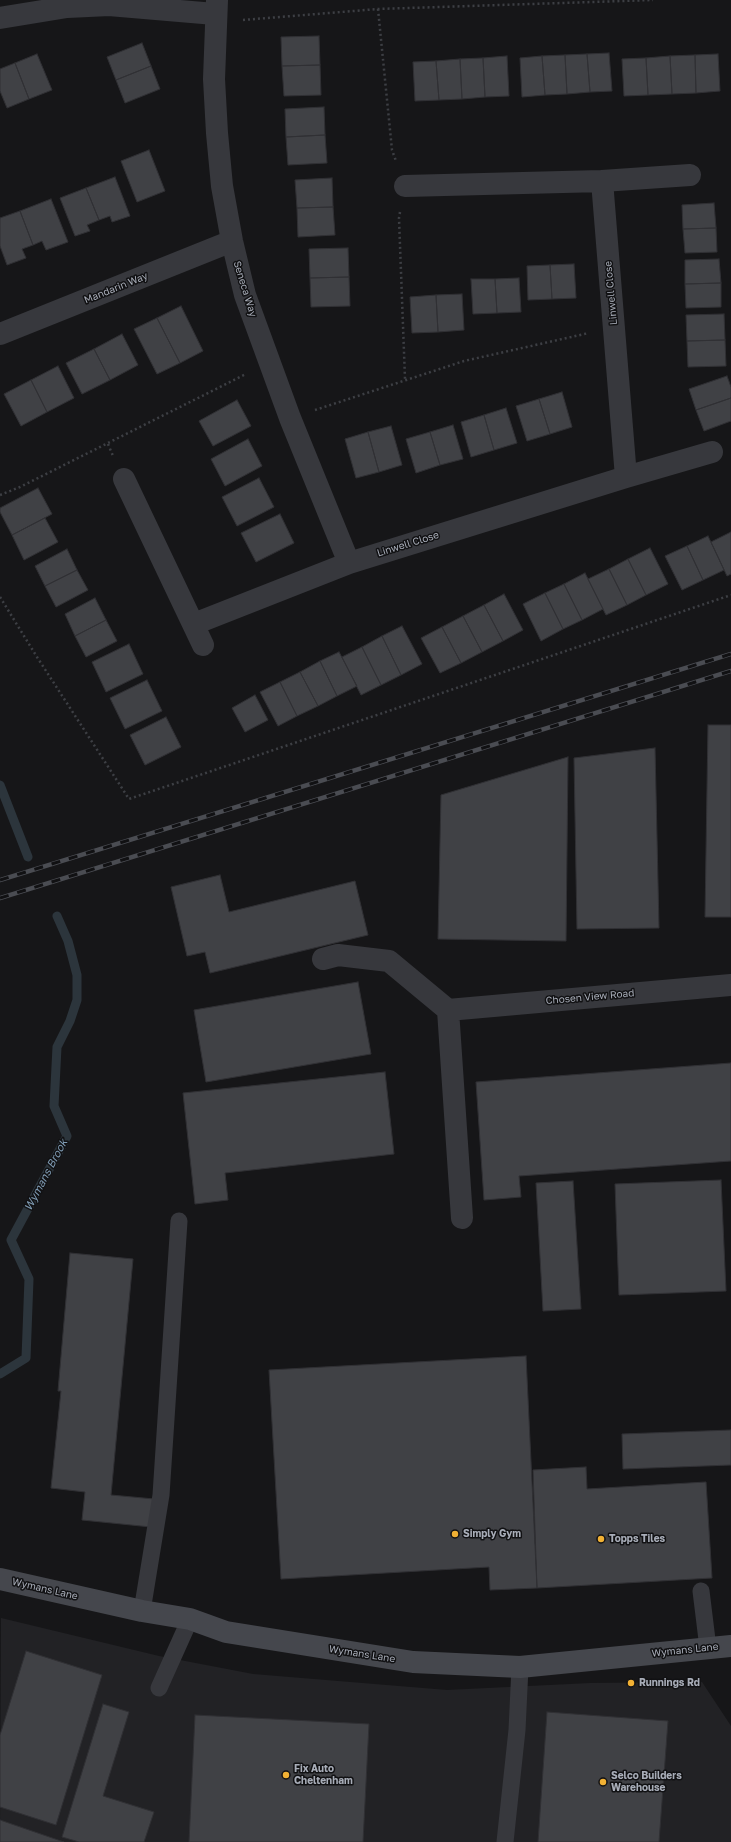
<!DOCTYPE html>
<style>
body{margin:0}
canvas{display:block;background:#161618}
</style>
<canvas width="731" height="1842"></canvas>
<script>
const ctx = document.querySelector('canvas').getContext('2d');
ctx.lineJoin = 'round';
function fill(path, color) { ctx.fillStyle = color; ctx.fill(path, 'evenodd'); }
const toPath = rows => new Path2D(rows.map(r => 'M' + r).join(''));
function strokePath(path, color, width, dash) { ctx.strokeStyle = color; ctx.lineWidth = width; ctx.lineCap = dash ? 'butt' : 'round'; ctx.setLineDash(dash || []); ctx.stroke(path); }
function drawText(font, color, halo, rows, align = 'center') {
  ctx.font = font + ' "Golos Text",sans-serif'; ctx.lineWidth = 3; ctx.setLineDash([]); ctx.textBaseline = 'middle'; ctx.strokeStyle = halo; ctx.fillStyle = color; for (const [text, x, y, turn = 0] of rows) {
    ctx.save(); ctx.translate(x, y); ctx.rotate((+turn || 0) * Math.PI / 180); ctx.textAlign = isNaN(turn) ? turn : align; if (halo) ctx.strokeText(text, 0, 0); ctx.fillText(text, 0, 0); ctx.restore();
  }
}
fill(toPath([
 [1,1618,159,1656,253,1674,447,1690,591,1683,702,1682,731,1726,731,1842,0,1842]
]), '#222225');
strokePath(toPath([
 [0,785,28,857],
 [0,1374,26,1358,29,1279,11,1240,67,1136,54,1106,57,1047,70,1021,77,1000,77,975,68,941,57,916]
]), '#2c353c', 9);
const building = toPath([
 [319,36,320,65,282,66,281,37,319,36],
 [142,43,151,66,116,80,107,57,142,43],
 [609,53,612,91,590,92,587,54,609,53],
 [37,54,52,90,29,99,15,63,37,54],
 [587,54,590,92,567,94,565,55,587,54],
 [718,54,720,91,696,93,695,55,718,54],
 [565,55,567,94,545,95,542,56,565,55],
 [695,55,696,93,672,94,670,56,695,55],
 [507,56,509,96,485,97,483,58,507,56],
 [542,56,545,95,522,97,520,58,542,56],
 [670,56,672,94,648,95,646,58,670,56],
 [483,58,485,97,462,99,460,59,483,58],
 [646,58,648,95,624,96,622,59,646,58],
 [460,59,462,99,439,100,436,61,460,59],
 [436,61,439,100,415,101,413,62,436,61],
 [15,63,29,99,7,108,0,91,0,69,15,63],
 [320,65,321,95,284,96,282,66,320,65],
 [151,66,160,89,125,103,116,80,151,66],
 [324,107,325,135,286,137,285,109,324,107],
 [325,135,327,163,288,165,286,137,325,135],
 [149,150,165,191,137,202,121,161,149,150],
 [115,177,130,216,112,222,110,216,99,220,86,188,115,177],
 [332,178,333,207,297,208,295,180,332,178],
 [86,188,99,220,87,225,90,231,75,236,60,198,86,188],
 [51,199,68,242,46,250,42,241,33,245,20,211,51,199],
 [714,203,716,228,683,229,682,205,714,203],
 [333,207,335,235,298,237,297,208,333,207],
 [20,211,33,245,22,249,26,258,7,265,0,246,0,218,20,211],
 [716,228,717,252,685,253,683,229,716,228],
 [348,248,349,277,310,278,309,249,348,248],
 [719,259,721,283,685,284,685,260,719,259],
 [574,264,576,298,552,299,550,265,574,264],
 [550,265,552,299,528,300,527,266,550,265],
 [349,277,350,306,311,307,310,278,349,277],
 [519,278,521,312,497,313,495,279,519,278],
 [471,279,495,279,497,313,473,314,471,279],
 [721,283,721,307,686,308,685,284,721,283],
 [462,294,464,330,438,332,436,295,462,294],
 [436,295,438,332,412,333,410,297,436,295],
 [181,306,203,351,180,363,157,318,181,306],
 [724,314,725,340,687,341,686,315,724,314],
 [157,318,180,363,157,374,134,329,157,318],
 [122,334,138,365,110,380,94,349,122,334],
 [725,340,726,366,688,367,687,341,725,340],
 [94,349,110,380,82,394,66,363,94,349],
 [58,366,74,398,47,412,31,380,58,366],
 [727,376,731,387,731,398,696,410,689,389,727,376],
 [31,380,47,412,21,426,4,394,31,380],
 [562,392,572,427,550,434,539,399,562,392],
 [731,398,731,421,704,431,696,410,731,398],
 [539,399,550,434,527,441,516,406,539,399],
 [237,400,251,426,213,446,199,421,237,400],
 [506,408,517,443,494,450,484,415,506,408],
 [484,415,494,450,471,457,461,422,484,415],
 [453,425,463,459,440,465,430,432,453,425],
 [391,426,402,465,379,472,368,432,391,426],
 [368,432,379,472,356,478,345,439,368,432],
 [430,432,440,465,416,473,406,439,430,432],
 [248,439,262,466,225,486,211,459,248,439],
 [259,478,274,507,237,526,222,497,259,478],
 [38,488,52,514,12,535,0,512,0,508,38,488],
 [280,514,294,543,256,562,241,533,280,514],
 [45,518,58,542,24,560,12,535,45,518],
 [731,532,731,574,727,576,711,542,731,532],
 [708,536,724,570,703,580,687,546,708,536],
 [687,546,703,580,682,590,665,556,687,546],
 [650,548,668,584,646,595,628,559,650,548],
 [67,549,77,570,45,586,35,566,67,549],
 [628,559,646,595,627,605,609,569,628,559],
 [609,569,627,605,606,615,588,579,609,569],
 [77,570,88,590,56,607,45,586,77,570],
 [585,573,603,609,582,620,564,584,585,573],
 [564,584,582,620,563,629,545,593,564,584],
 [545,593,563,629,541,641,523,604,545,593],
 [504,594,523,630,503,641,484,605,504,594],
 [95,598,106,620,75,636,65,614,95,598],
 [484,605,503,641,482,652,463,616,484,605],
 [463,616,482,652,461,663,442,627,463,616],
 [106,620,117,641,86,657,75,636,106,620],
 [402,626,422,664,401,675,382,636,402,626],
 [442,627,461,663,440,673,421,638,442,627],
 [382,636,401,675,381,685,362,647,382,636],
 [129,644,143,674,106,692,92,662,129,644],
 [362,647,381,685,361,695,342,657,362,647],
 [339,652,357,686,337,696,320,661,339,652],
 [320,661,337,696,318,706,300,672,320,661],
 [300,672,318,706,297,716,280,682,300,672],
 [147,680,162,711,125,729,110,698,147,680],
 [280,682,297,716,278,726,260,692,280,682],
 [255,695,268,720,245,732,232,708,255,695],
 [166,717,181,747,145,765,130,735,166,717],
 [708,725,731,725,731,917,705,917,708,725],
 [655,748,659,928,577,929,574,758,655,748],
 [568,757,566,941,438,939,441,795,568,757],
 [220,875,229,912,355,881,368,935,210,973,205,952,187,956,171,887,220,875],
 [358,982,371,1054,206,1082,194,1010,358,982],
 [731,1063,731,1161,519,1176,521,1197,484,1200,476,1082,731,1063],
 [385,1072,394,1154,225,1173,228,1200,195,1204,183,1093,385,1072],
 [721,1180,726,1291,619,1295,615,1184,721,1180],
 [573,1181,581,1309,543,1311,536,1183,573,1181],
 [70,1253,133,1259,111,1495,154,1499,151,1527,82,1520,85,1492,51,1488,61,1391,58,1391,70,1253],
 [526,1356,537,1588,490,1590,489,1567,281,1579,269,1370,526,1356],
 [731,1430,731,1465,623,1469,622,1434,731,1430],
 [586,1467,587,1489,706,1482,712,1578,537,1588,533,1470,586,1467],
 [26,1651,102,1675,56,1825,0,1807,0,1735,26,1651],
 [103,1704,129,1712,103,1796,154,1812,144,1842,79,1842,62,1837,103,1704],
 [547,1712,668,1721,659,1842,538,1842,547,1712],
 [195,1715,369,1724,363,1842,189,1842,195,1715],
 [0,1820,64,1842,0,1842,0,1820]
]);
fill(building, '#404145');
strokePath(building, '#303034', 1);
strokePath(toPath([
 [378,9,392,150,396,161],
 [243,20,378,9,653,0],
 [400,212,399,218,405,379],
 [315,410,464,361,589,333],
 [108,444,113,456],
 [0,495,20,487,246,374],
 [0,597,37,657,129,799,731,595]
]), '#3d3f44', 2.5, [2, 3]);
strokePath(toPath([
 [701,1591,708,1648],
 [142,1611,161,1495,179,1221],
 [159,1688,190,1619],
 [505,1842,517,1730,520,1667]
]), '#37383d', 17);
strokePath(toPath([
 [217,0,214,79,217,133,222,186,232,241,245,295,290,418,349,563],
 [0,18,67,7,109,5,215,14],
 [602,181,626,477],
 [405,186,602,181,690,175],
 [0,334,232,241],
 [124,479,203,645],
 [194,624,349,563,626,477,712,452],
 [323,959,338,955,389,961,448,1010,462,1218],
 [448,1010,731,985]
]), '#37383d', 22);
strokePath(toPath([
 [0,1579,142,1611,190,1619,226,1632,413,1662,520,1667,731,1646]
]), '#45474d', 22);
const rail = toPath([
 [0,880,731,654],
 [0,898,731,671]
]);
strokePath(rail, '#4a4c52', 4.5);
strokePath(rail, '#111113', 3, [9]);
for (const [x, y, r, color] of [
 [455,1534,4,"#f2b134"],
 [601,1539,4,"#f2b134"],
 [631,1683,4,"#f2b134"],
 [286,1775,4,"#f2b134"],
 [603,1782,4,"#f2b134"]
]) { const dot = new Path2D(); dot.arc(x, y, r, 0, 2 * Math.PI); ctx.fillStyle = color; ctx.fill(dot); strokePath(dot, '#111113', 1.5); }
drawText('10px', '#a8adb8', '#111113', [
 ["Mandarin Way",116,288,-22],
 ["Seneca Way",245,289,73],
 ["Linwell Close",611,293,-95],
 ["Linwell Close",408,544,-17],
 ["Chosen View Road",590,997,-5],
 ["Wymans Lane",45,1589,13],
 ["Wymans Lane",685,1650,-6],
 ["Wymans Lane",362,1654,9]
]);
drawText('bold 10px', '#a8adb8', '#111113', [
 ["Simply Gym",463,1534],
 ["Topps Tiles",609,1539],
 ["Runnings Rd",639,1683],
 ["Fix Auto",294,1769],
 ["Cheltenham",294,1781],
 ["Selco Builders",611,1776],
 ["Warehouse",611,1788]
], 'left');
drawText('italic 11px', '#7f9bb3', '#111113', [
 ["Wymans Brook",46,1175,-62]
]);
</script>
